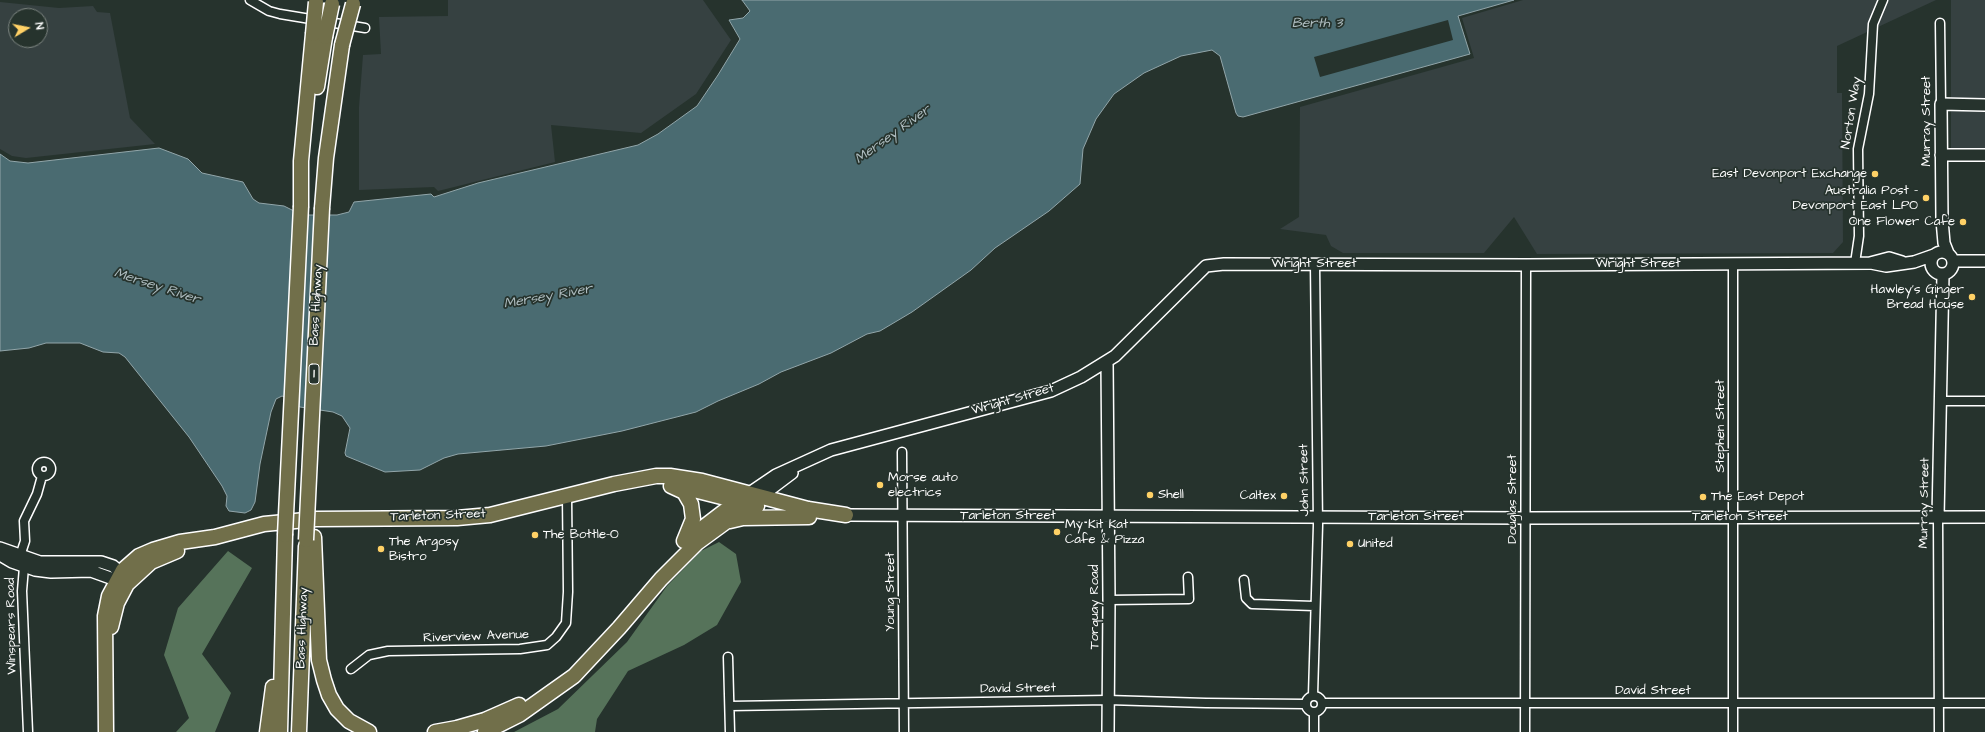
<!DOCTYPE html>
<style>
body{margin:0}
#map{position:relative;width:1985px;height:732px;overflow:hidden;background:#26332d;font-family:"Architects Daughter",sans-serif}
canvas{display:block}
.north{position:absolute;left:8px;top:8px;width:40px;height:40px;box-sizing:border-box;background:#26332d;border:1px solid #7d8581;border-radius:50%;rotate:80deg;font-size:11px;font-weight:700;line-height:16px;text-align:center;color:#fff}
.north::after{content:'';display:block;margin:auto;width:14px;height:18px;background:#ffd166;clip-path:polygon(50% 0,100% 100%,50% 72%,0 100%)}
</style>
<div id="map">
<canvas width="1985" height="732"></canvas>
<div class="north">N</div>
</div>
<script>
const ctx = document.querySelector('canvas').getContext('2d');
ctx.lineJoin = 'round';
function fill(path, color) { ctx.fillStyle = color; ctx.fill(path, 'evenodd'); }
const toPath = rows => new Path2D(rows.map(r => 'M' + r).join(''));
function strokePath(path, color, width, dash) { ctx.strokeStyle = color; ctx.lineWidth = width; ctx.lineCap = dash ? 'butt' : 'round'; ctx.setLineDash(dash || []); ctx.stroke(path); }
function drawText(font, color, halo, rows, align = 'center') {
  ctx.font = font + ' "Architects Daughter",sans-serif'; ctx.lineWidth = 3.5; ctx.setLineDash([]); ctx.textBaseline = 'middle'; ctx.strokeStyle = halo; ctx.fillStyle = color; for (const [text, x, y, turn = 0] of rows) {
    ctx.save(); ctx.translate(x, y); ctx.rotate((+turn || 0) * Math.PI / 180); ctx.textAlign = isNaN(turn) ? turn : align; if (halo) ctx.strokeText(text, 0, 0); ctx.fillText(text, 0, 0); ctx.restore();
  }
}
fill(toPath([
 [448,0,703,0,731,40,696,94,641,133,551,125,555,162,438,191,434,187,359,190,359,107,363,55,381,54,379,17,448,16],
 [1523,0,1936,0,1837,46,1837,93,1842,93,1843,242,1833,253,1537,254,1514,217,1484,253,1343,253,1331,246,1326,235,1280,229,1299,217,1300,107,1474,58,1462,18],
 [1951,0,1985,0,1985,160,1951,161],
 [0,2,59,8,93,6,97,12,110,13,130,118,155,144,26,158,12,156,0,149],
 [16,16,40,16,40,40,16,40]
]), '#364141');
fill(toPath([
 [719,542,736,554,741,582,717,625,684,645,628,671,597,719,595,732,514,732,558,709,627,642,667,586,701,551],
 [228,551,252,568,202,654,231,693,215,732,176,732,189,718,164,655,178,608]
]), '#56735a');
const water = toPath([
 [742,0,1514,0,1458,16,1470,54,1243,117,1238,116,1236,113,1220,56,1212,50,1181,56,1144,73,1114,94,1096,119,1083,149,1080,184,1049,211,995,248,971,270,912,312,880,331,867,334,831,353,781,372,759,384,718,401,696,412,622,431,546,446,458,454,444,458,420,470,385,472,346,456,345,453,350,428,342,416,333,412,300,407,285,397,282,396,276,399,271,412,260,464,255,502,251,510,245,513,229,511,226,506,227,496,222,486,189,437,125,357,119,353,103,352,80,343,46,343,29,348,0,351,0,154,10,161,28,163,159,148,188,159,202,173,243,182,253,199,259,203,284,206,302,215,337,215,349,212,354,202,431,194,434,197,478,183,638,145,658,134,697,106,718,75,740,39,729,20,743,18,750,11,742,0]
]);
fill(water, '#4a6b71');
strokePath(water, '#92a6aa', 1);
fill(toPath([
 [1448,20,1453,40,1320,77,1314,57]
]), '#26332d');
const street = toPath([
 [250,0,269,11,280,14,365,28],
 [1940,23,1941,104],
 [1855,263,1859,236,1858,149,1869,94,1873,24,1883,0],
 [1940,401,1985,401],
 [902,452,904,732],
 '37 469a7 7 0 1 1 14 0a7 7 0 1 1-14 0Z',
 [1938,517,1939,732],
 [20,556,25,541,24,521,37,494,42,476],
 [24,567,22,591,28,732],
 [1244,580,1246,598,1252,604,1314,606],
 [1109,600,1189,599,1188,577],
 [728,657,730,732],
 [351,669,369,655,388,651,520,649,547,645,556,637,566,623,568,592,567,496],
 [1313,695,1318,525,1315,264],
 '1306 704a8 8 0 1 1 16 0a8 8 0 1 1-16 0Z',
 [1322,703,1985,703],
 [730,706,1108,700,1206,703,1305,704],
 [1314,732,1314,712],
 [1525,732,1526,265],
 [1733,732,1733,264]
]);
const secondary = toPath([
 [1941,155,1985,155],
 '1931 263a11 11 0 1 1 22 0a11 11 0 1 1-22 0Z',
 [1948,253,1944,243,1942,220,1941,104,1985,105],
 [1953,261,1985,261],
 [1871,263,1886,266,1914,262,1934,255],
 [1107,361,1109,600,1108,732],
 [748,494,776,475,831,450,1051,391,1081,377,1115,356,1206,266,1224,264,1526,265,1870,263,1889,258,1902,262],
 [760,497,792,473],
 [846,515,1525,518,1985,517],
 [1938,517,1943,274],
 [0,548,40,562,101,562,113,566,121,573],
 [0,555,12,562,35,570,51,572,91,571,116,580]
]);
const highway = toPath([
 [317,87,325,37],
 [301,206,301,161,313,34],
 [322,208,326,158,342,45],
 [671,486,684,492,691,504,693,519,684,541],
 [690,489,757,506],
 [730,521,743,518,809,517],
 [692,536,739,500],
 [314,537,319,660,324,680,329,695,337,709,349,721,369,732],
 [111,627,117,603,127,584,151,562,177,551],
 [106,732,105,616,109,596,123,570,139,556,153,550,180,542,215,537,264,524,316,519,457,518,490,515,614,484,656,476,670,476,702,481,808,509,846,515],
 [267,732,273,687],
 [280,732,285,535],
 [299,732,306,546],
 [435,732,457,728,485,720,519,705],
 [485,732,519,715,574,676,619,628,661,579,697,543,760,497]
]);
strokePath(street, '#fff', 11);
strokePath(secondary, '#fff', 14);
strokePath(highway, '#fff', 17);
strokePath(street, '#26332d', 8);
strokePath(secondary, '#26332d', 11);
strokePath(highway, '#716f4a', 14);
const highwayBridge = toPath([
 [313,34,316,2],
 [325,37,332,4],
 [342,45,353,4],
 [285,535,301,206],
 [306,540,322,208]
]);
strokePath(highwayBridge, '#fff', 17, []);
strokePath(highwayBridge, '#716f4a', 14);
for (const [x, y, r, color] of [
 [1875,174,4,"#ffd166"],
 [1926,198,4,"#ffd166"],
 [1963,222,4,"#ffd166"],
 [1972,297,4,"#ffd166"],
 [880,485,4,"#ffd166"],
 [1150,495,4,"#ffd166"],
 [1284,496,4,"#ffd166"],
 [1703,497,4,"#ffd166"],
 [1057,532,4,"#ffd166"],
 [535,535,4,"#ffd166"],
 [1350,544,4,"#ffd166"],
 [381,549,4,"#ffd166"]
]) { const dot = new Path2D(); dot.arc(x, y, r, 0, 2 * Math.PI); ctx.fillStyle = color; ctx.fill(dot); strokePath(dot, '#26332d', 1.5); }
for (const [x, y, w] of [
 [314,374,10]
]) { const box = new Path2D(); box.roundRect(x - w / 2, y - 10, w, 20, 3); ctx.fillStyle = '#26332d'; ctx.fill(box); strokePath(box, '#fff', 1); }
drawText('bold 12px', '#fff', null, [
 ["1",314,374]
]);
drawText('13px', '#fff', '#26332d', [
 ["Norton Way",1852,113,-81],
 ["Murray Street",1927,121,-90],
 ["Wright Street",1314,264],
 ["Wright Street",1638,264],
 ["Bass Highway",317,305,-87],
 ["Wright Street",1013,400,-16],
 ["Stephen Street",1721,426,-90],
 ["John Street",1305,480,-91],
 ["Douglas Street",1513,499,-90],
 ["Murray Street",1925,503,-89],
 ["Tarleton Street",438,516,-2],
 ["Tarleton Street",1008,516],
 ["Tarleton Street",1416,517],
 ["Tarleton Street",1740,517],
 ["Young Street",891,592,-90],
 ["Torquay Road",1095,607,-90],
 ["Winspears Road",12,626,-91],
 ["Bass Highway",303,628,-88],
 ["Riverview Avenue",476,637,-2],
 ["David Street",1018,689,-1],
 ["David Street",1653,691]
]);
drawText('13px', '#fff', '#26332d', [
 ["East Devonport Exchange",1867,174,"right"],
 ["Australia Post -",1918,191,"right"],
 ["Devonport East LPO",1918,206,"right"],
 ["One Flower Cafe",1955,222,"right"],
 ["Hawley's Ginger",1964,290,"right"],
 ["Bread House",1964,305,"right"],
 ["Morse auto",888,478],
 ["electrics",888,493],
 ["Shell",1158,495],
 ["Caltex",1276,496,"right"],
 ["The East Depot",1711,497],
 ["My Kit Kat",1065,525],
 ["Cafe & Pizza",1065,540],
 ["The Bottle-O",543,535],
 ["The Argosy",389,542],
 ["Bistro",389,557],
 ["United",1358,544]
], 'left');
drawText('italic 14px', '#aebcbf', '#26332d', [
 ["Berth 3",1317,24],
 ["Mersey River",893,135,-36],
 ["Mersey River",157,287,18],
 ["Mersey River",548,297,-10]
]);
</script>
